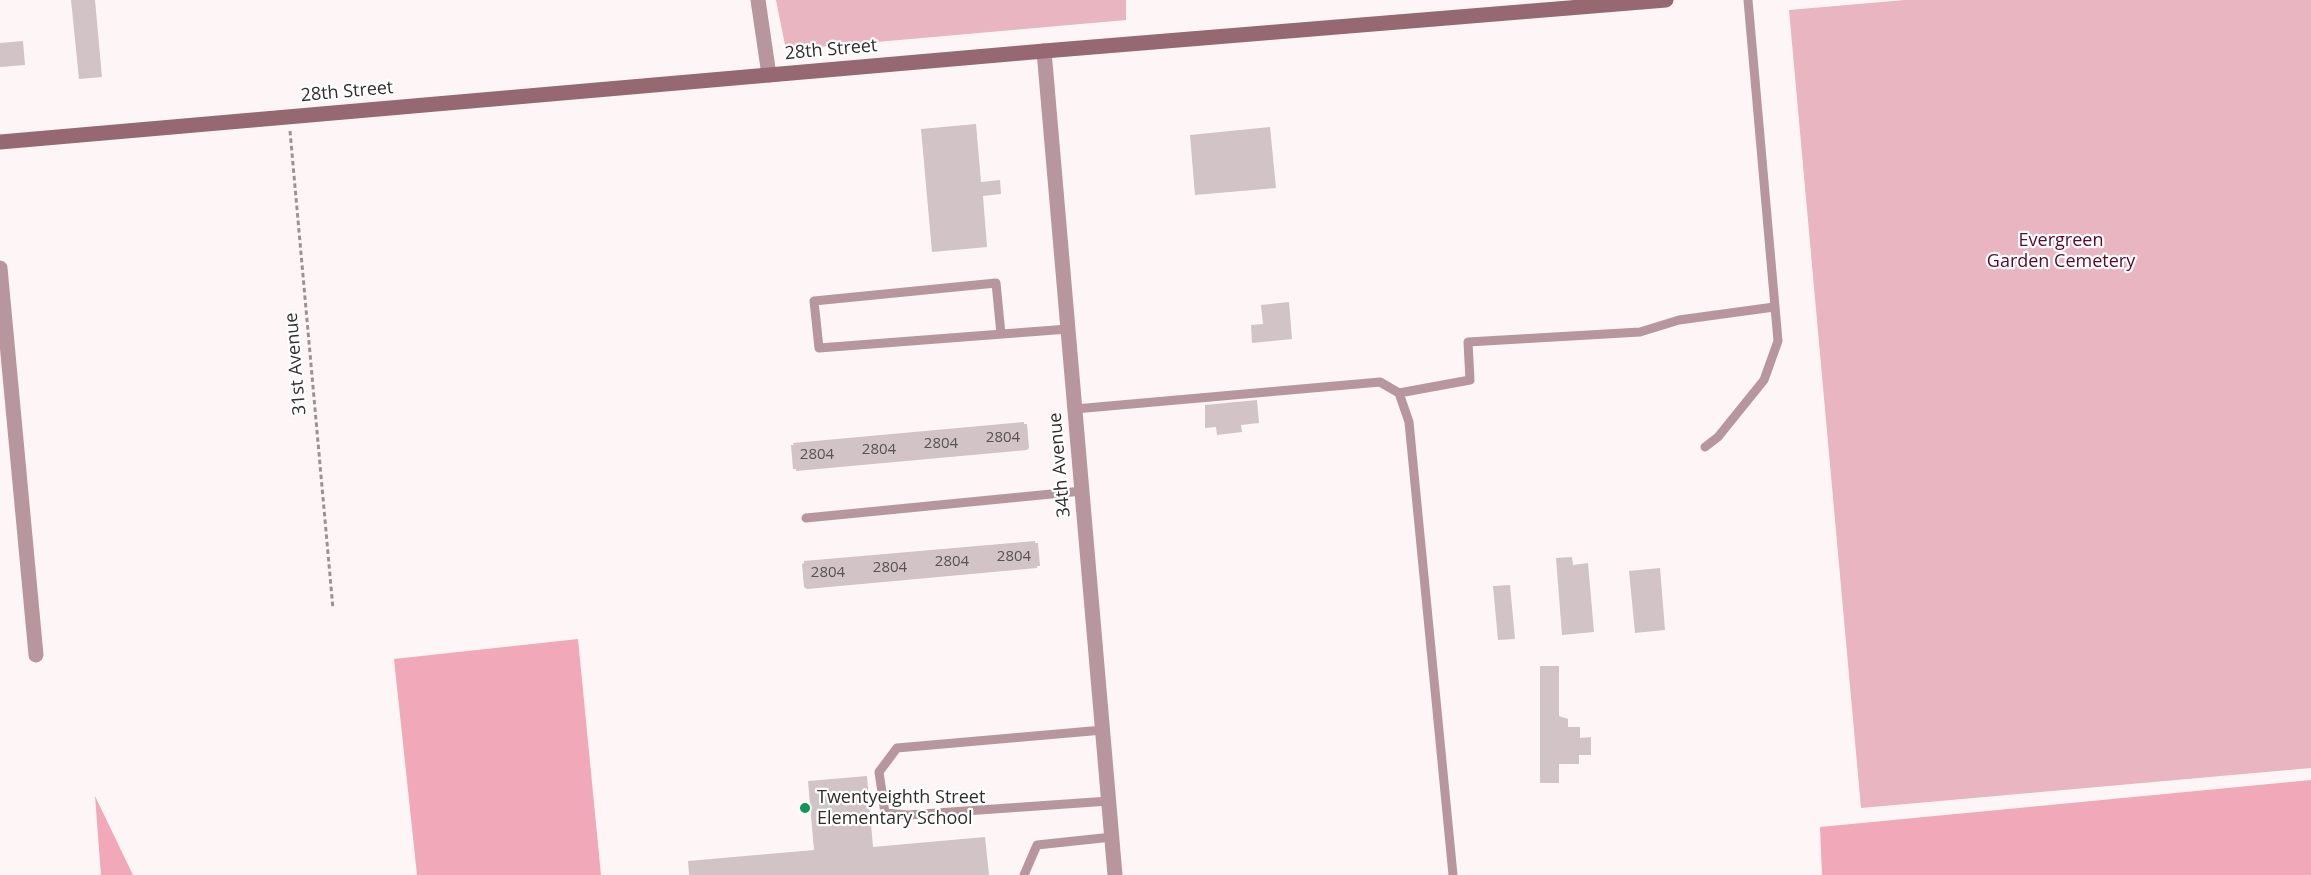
<!DOCTYPE html>
<style>
body{margin:0}
canvas{display:block;background:#fef5f7}
</style>
<canvas width="2311" height="875"></canvas>
<script>
const ctx = document.querySelector('canvas').getContext('2d');
ctx.lineJoin = 'round';
function fill(path, color) { ctx.fillStyle = color; ctx.fill(path, 'evenodd'); }
const toPath = rows => new Path2D(rows.map(r => 'M' + r).join(''));
function strokePath(path, color, width, dash) { ctx.strokeStyle = color; ctx.lineWidth = width; ctx.lineCap = dash ? 'butt' : 'round'; ctx.setLineDash(dash || []); ctx.stroke(path); }
function drawText(font, color, halo, rows, align = 'center') {
  ctx.font = font + ' "Open Sans",sans-serif'; ctx.lineWidth = 4.5; ctx.setLineDash([]); ctx.textBaseline = 'middle'; ctx.strokeStyle = halo; ctx.fillStyle = color; for (const [text, x, y, turn = 0] of rows) {
    ctx.save(); ctx.translate(x, y); ctx.rotate((+turn || 0) * Math.PI / 180); ctx.textAlign = isNaN(turn) ? turn : align; if (halo) ctx.strokeText(text, 0, 0); ctx.fillText(text, 0, 0); ctx.restore();
  }
}
fill(toPath([
 [776,0,1126,0,1126,20,786,50],
 [1905,0,2311,0,2311,768,1861,808,1789,10]
]), '#e9b5c0');
fill(toPath([
 [578,639,601,875,417,875,394,659],
 [2311,780,2311,875,1822,875,1820,827],
 [95,796,133,875,101,875]
]), '#f1a9b9');
fill(toPath([
 [71,0,95,0,102,77,79,79],
 [23,41,25,65,0,67,0,43],
 [976,124,981,182,1000,180,1001,194,983,196,987,247,932,252,921,129],
 [1270,127,1276,188,1195,195,1190,135],
 [1289,302,1292,339,1252,343,1251,325,1263,324,1261,305],
 [1257,400,1259,423,1241,425,1242,432,1217,435,1216,427,1205,428,1205,405],
 [1024,422,1024,424,1027,424,1029,448,1027,450,796,471,796,469,793,469,791,445,794,445,793,443],
 [1035,541,1035,543,1038,543,1040,566,1037,566,1037,568,807,589,804,587,802,564,804,563,804,561],
 [1572,557,1573,565,1588,563,1594,632,1562,635,1556,558],
 [1660,568,1665,630,1635,633,1629,571],
 [1510,585,1515,639,1498,640,1493,586],
 [1540,666,1559,666,1559,716,1568,719,1568,727,1580,727,1580,738,1591,737,1591,755,1579,755,1579,764,1559,764,1559,783,1540,783],
 [867,776,873,847,985,837,989,875,689,875,688,861,814,850,808,781]
]), '#d1c3c6');
strokePath(toPath([
 [290,131,333,609]
]), '#9a9394', 3, [4.5, 3]);
strokePath(toPath([
 [1001,334,996,283,814,301,819,348,1068,329],
 [1399,393,1470,380,1468,342,1640,332,1679,320,1774,307],
 [1075,409,1380,382,1399,393,1409,422,1453,875],
 [1705,447,1718,437,1764,380,1778,341,1748,0],
 [806,518,1082,491],
 [1103,730,897,748,879,772,885,813,908,815,1109,801],
 [1024,875,1037,845,1112,837]
]), '#b7979d', 9);
strokePath(toPath([
 [0,268,36,655]
]), '#b7979d', 15);
strokePath(toPath([
 [758,0,769,75],
 [1044,51,1115,875]
]), '#b7979d', 15);
strokePath(toPath([
 [0,142,1044,51,1666,0]
]), '#956872', 15);
for (const [x, y, r, color] of [
 [805,808,6,"#0f9655"]
]) { const dot = new Path2D(); dot.arc(x, y, r, 0, 2 * Math.PI); ctx.fillStyle = color; ctx.fill(dot); strokePath(dot, '#fff', 2); }
drawText('15px', '#595253', null, [
 ["2804",1003,438],
 ["2804",941,444],
 ["2804",879,450],
 ["2804",817,455],
 ["2804",1014,557],
 ["2804",952,562],
 ["2804",890,568],
 ["2804",828,573]
]);
drawText('18px', '#312c2d', '#fff', [
 ["28th Street",831,50,-5],
 ["28th Street",347,92,-5],
 ["31st Avenue",296,364,-95],
 ["34th Avenue",1060,465,-95]
]);
drawText('18px', '#5b0729', '#fff', [
 ["Evergreen",2061,241],
 ["Garden Cemetery",2061,262]
]);
drawText('18px', '#312c2d', '#fff', [
 ["Twentyeighth Street",817,798],
 ["Elementary School",817,819]
], 'left');
</script>
